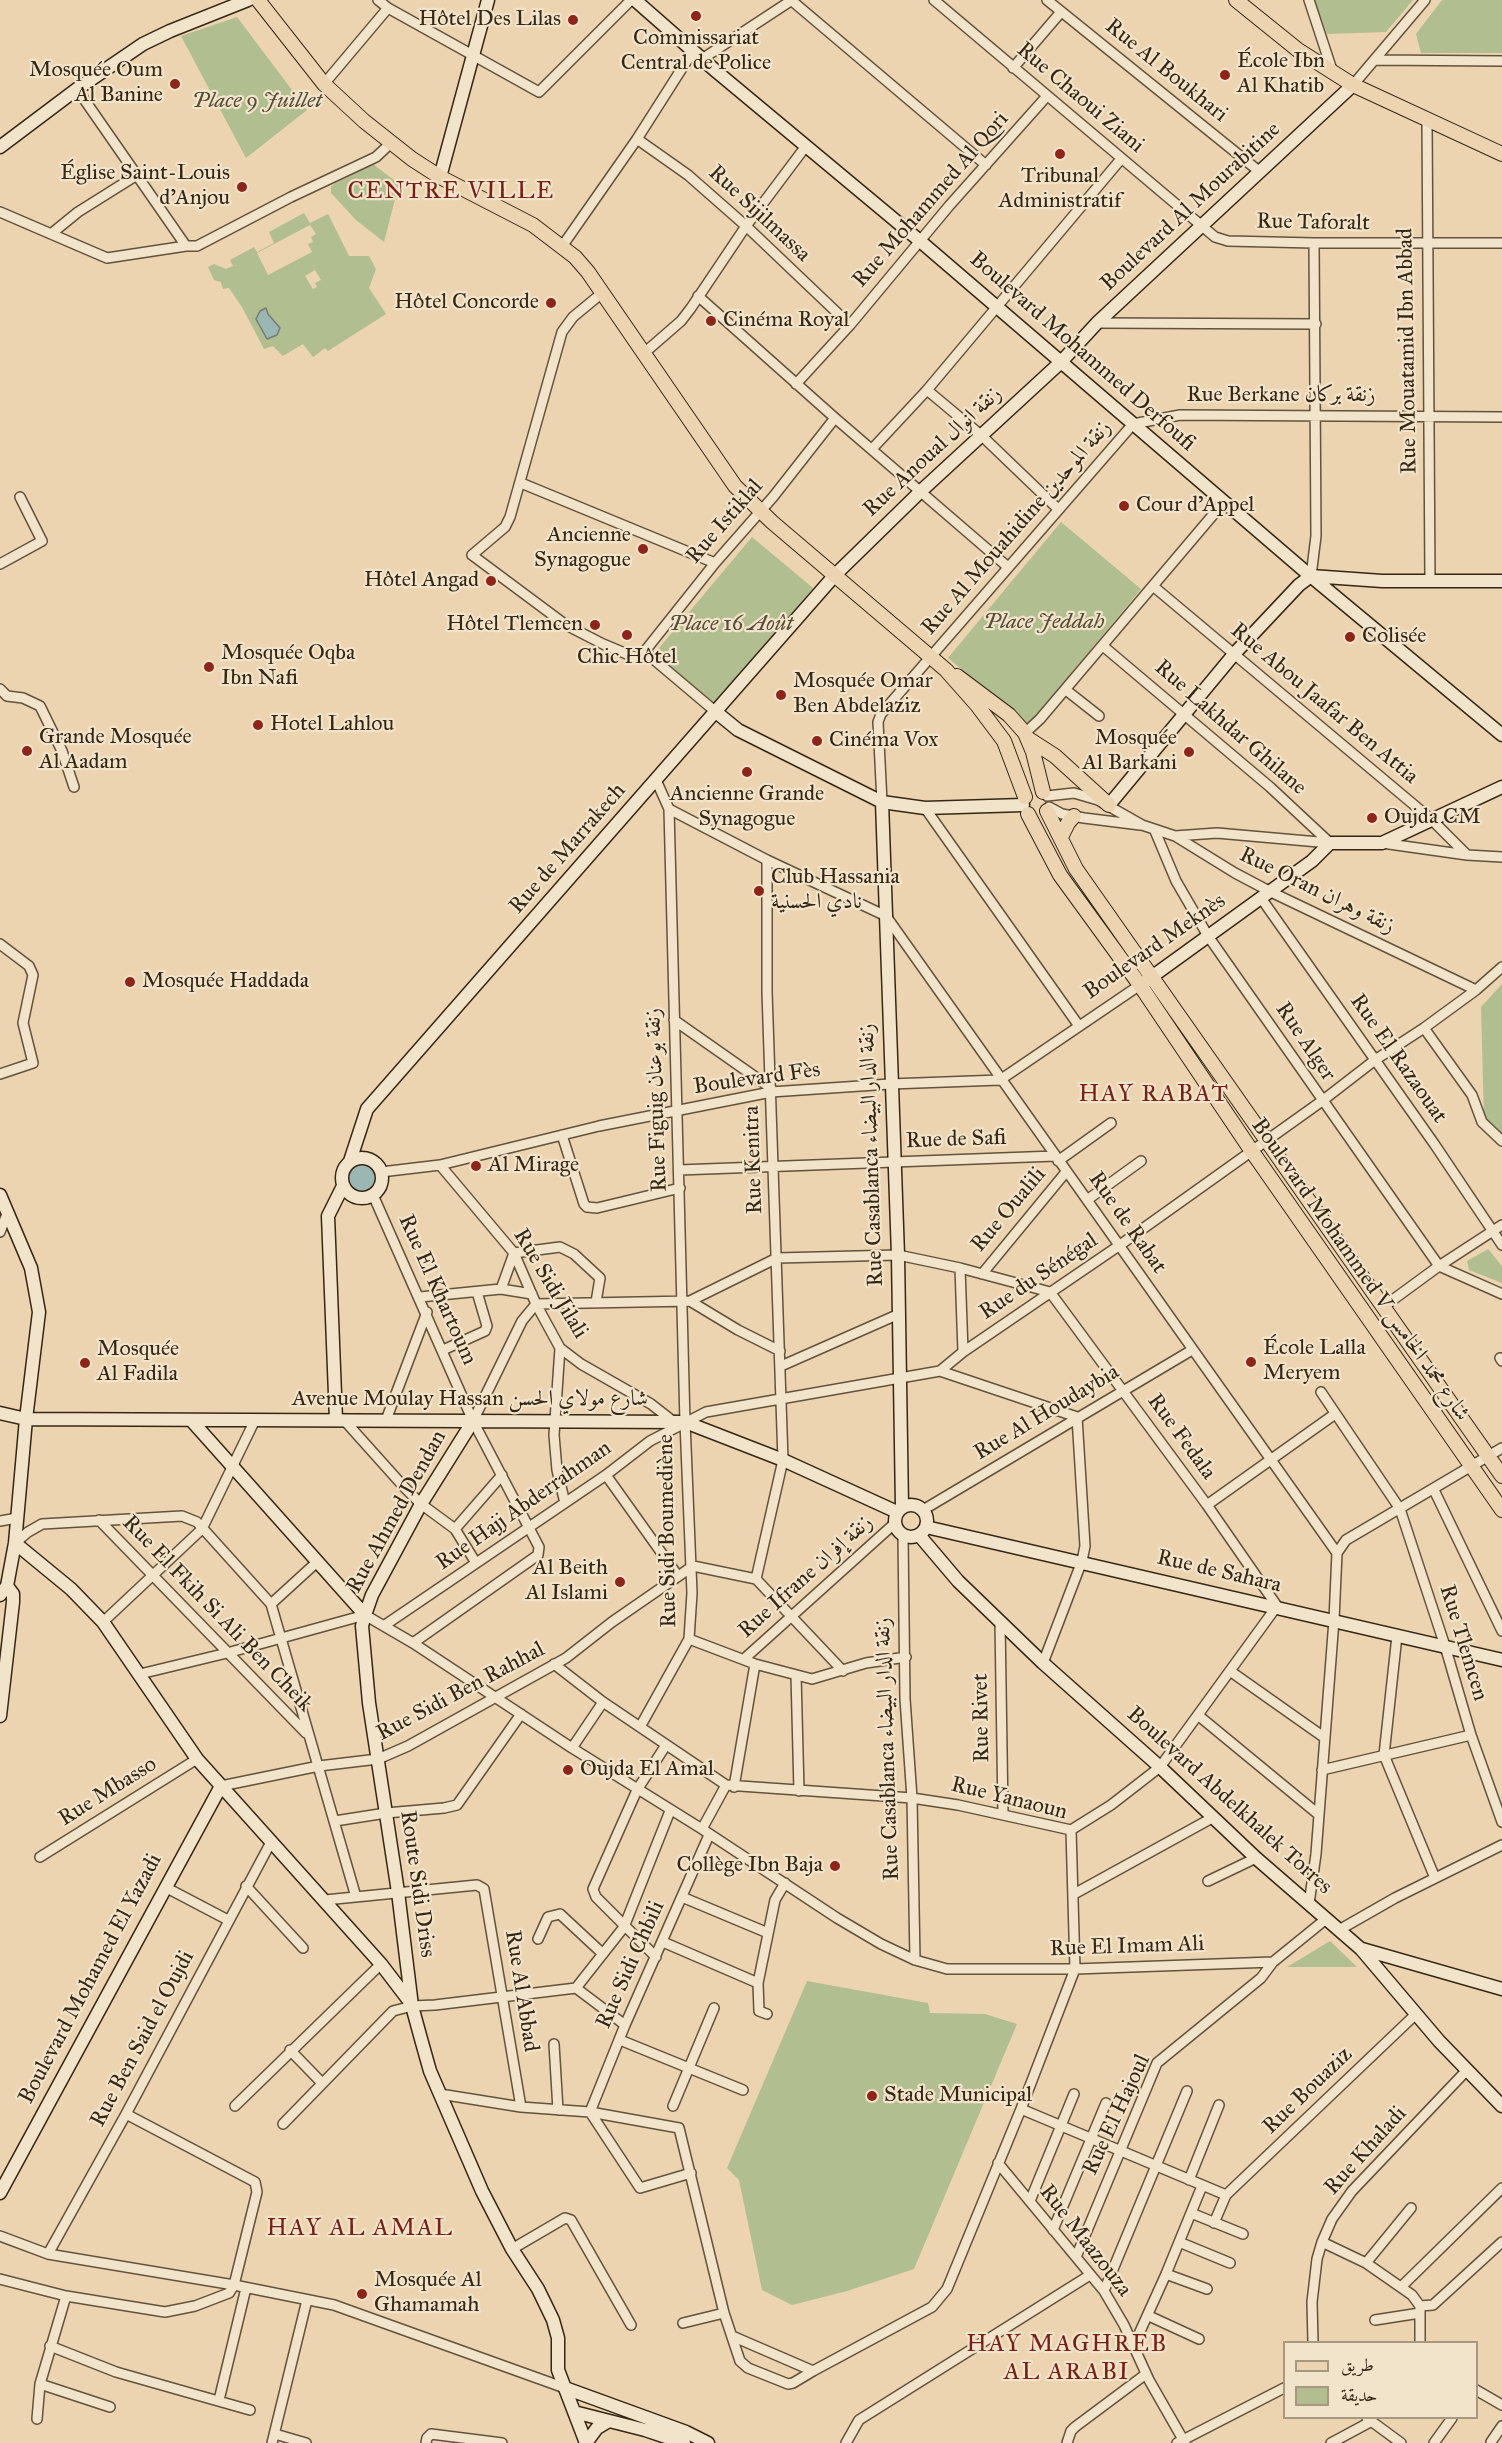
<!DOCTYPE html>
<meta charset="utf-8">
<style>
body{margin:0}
#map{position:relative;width:1502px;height:2443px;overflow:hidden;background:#ebd4af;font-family:"IM FELL Great Primer",Amiri,serif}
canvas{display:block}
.legend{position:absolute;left:1283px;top:2341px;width:195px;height:78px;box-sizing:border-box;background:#f2e3cb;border:2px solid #a79882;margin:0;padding:8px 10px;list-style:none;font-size:18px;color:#362715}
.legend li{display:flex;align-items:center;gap:12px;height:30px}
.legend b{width:30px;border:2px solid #a79882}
</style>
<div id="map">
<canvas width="1502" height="2443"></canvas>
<ul class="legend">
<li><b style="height:8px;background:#ebd4af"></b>طريق</li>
<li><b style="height:16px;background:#b1be90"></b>حديقة</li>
</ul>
</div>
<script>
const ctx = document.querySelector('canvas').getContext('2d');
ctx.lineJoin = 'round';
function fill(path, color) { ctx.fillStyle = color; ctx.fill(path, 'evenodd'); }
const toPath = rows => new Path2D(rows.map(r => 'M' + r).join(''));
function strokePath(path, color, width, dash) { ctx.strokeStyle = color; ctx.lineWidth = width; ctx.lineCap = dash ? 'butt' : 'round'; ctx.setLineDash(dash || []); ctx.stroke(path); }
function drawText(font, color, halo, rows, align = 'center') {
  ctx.font = font + ' "IM FELL Great Primer",Amiri,serif'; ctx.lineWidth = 4.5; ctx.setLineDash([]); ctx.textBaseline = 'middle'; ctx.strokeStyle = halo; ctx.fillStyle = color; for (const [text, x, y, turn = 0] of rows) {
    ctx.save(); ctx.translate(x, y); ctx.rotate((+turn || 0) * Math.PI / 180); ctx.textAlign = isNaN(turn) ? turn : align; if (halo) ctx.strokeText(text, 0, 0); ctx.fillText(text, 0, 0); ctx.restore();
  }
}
fill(toPath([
 [1314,0,1413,0,1386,32,1327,34],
 [1442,0,1502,0,1502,53,1421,53,1416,34],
 [237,17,307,110,246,158,181,36],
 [373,164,399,184,384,242,356,220,331,193,331,187,334,184],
 [304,213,310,223,328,214,349,256,369,256,376,269,369,288,386,314,328,351,325,348,313,357,303,344,283,356,273,346,264,349,242,307,229,288,223,289,221,282,214,280,208,267,214,264,226,269,233,266,230,260,254,247,257,252,274,243,269,232],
 [310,225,316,234,311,237,313,242,308,244,312,252,268,275,257,253],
 [315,270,321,280,315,283,317,287,313,289,305,276],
 [1061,522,1141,589,1028,725,948,658],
 [752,537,813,588,715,705,654,654],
 [1502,984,1502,1134,1484,1119,1481,1007],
 [1488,1249,1502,1266,1502,1283,1469,1270,1467,1261],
 [1330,1941,1357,1967,1287,1967],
 [807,1981,928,2003,930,2013,985,2014,1017,2024,914,2269,847,2291,792,2305,762,2290,739,2180,727,2168]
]), '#b1be90');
const water = toPath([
 [266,308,268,314,280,328,277,335,267,339,256,319,260,311,266,308],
 '346 1179a15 15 0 1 1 30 0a15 15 0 1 1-30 0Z'
]);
fill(water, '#9ab7b3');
strokePath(water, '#727d74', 1.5);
const street = toPath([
 [378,0,388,8,539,92,631,0],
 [791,0,986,165],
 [934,0,1215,237,1228,241,1314,243,1502,243],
 [1047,0,1260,172],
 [1309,0,1333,73],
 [702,59,792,0],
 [1375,60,1502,61],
 [1013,68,1061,12],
 [324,84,388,8],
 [1353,85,1425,0],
 [77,89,186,246],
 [1427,121,1430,581],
 [637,139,688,175,746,226,850,325],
 [0,212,107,258,186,246,197,246,291,197,376,157,392,142],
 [51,234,78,212,137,175],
 [563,245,637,139,693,51],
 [602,293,573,317,562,332,510,517,505,527,472,555,566,625,603,644,634,657,641,656,715,563,773,497,835,418],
 [698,296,835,418,1008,567],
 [1097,323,1316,324],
 [643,354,681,321,691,308,746,226,806,146],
 [796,384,850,325,949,206,1047,96],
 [927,390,982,436,1058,509],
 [872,449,927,390,1121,159],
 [521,483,715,563],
 [0,564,42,541,20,497],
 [1311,576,1316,536,1314,243],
 [1153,586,1432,820,1467,855],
 [1103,646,1270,787,1330,843],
 [645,652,716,712],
 [0,689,7,696,23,698,40,706,62,751,74,787],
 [1066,690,1099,716],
 [1025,733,1040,719,1224,502],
 [1047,796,1074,793,1098,800,1142,825,1175,836,1235,873,1271,892,1476,990],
 [882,802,878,722,881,714,1133,424,1180,415,1502,417],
 [1049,807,1062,814,1084,818,1140,825],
 [925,808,1079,1026],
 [669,809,767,860,886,916,1337,1553],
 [1155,831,1176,881,1208,936,1439,1266,1502,1294],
 [1175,836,1217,833,1330,843],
 [1382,843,1467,855,1502,857],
 [1261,898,1435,1145,1502,1245],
 [0,944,29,966,33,975,23,1023,33,1063,0,1074],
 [674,1020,771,1088],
 [1424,1028,1472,1095,1482,1122,1502,1141],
 [562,1135,584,1204,587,1207,597,1208,680,1188],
 [1058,1161,1111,1123],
 [440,1165,514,1253,536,1304,560,1348,581,1364,651,1404,674,1422],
 [679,1170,1055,1156],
 [381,1172,440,1165,599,1126,771,1092,890,1084,1000,1080,1140,985],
 [373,1195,473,1421,539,1547,538,1555,413,1643],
 [1087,1200,1141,1161],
 [0,1232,7,1214],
 [960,1268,963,1352],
 [982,1274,1066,1172],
 [501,1289,514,1253,560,1247,574,1254,600,1278,596,1302],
 [420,1297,501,1289,532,1294],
 [690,1301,738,1330,780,1351],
 [536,1304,690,1301,777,1258,898,1255,960,1268,1050,1292,1207,1505,1277,1606,1160,1767,1111,1805,1071,1830],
 [1383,1307,1439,1266,1502,1225],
 [560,1348,554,1435,557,1470,565,1503],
 [443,1350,485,1331,487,1326,477,1292],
 [1500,1358,1502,1361],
 [781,1366,899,1314],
 [940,1371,1077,1417,1085,1546,1082,1561,1043,1663],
 [1321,1392,1400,1509,1445,1646,1471,1735,1502,1822],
 [344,1420,404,1487,421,1504,455,1529,476,1563],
 [386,1420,427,1312],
 [473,1421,522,1321,536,1304],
 [606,1475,678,1576],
 [1434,1490,1502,1631],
 [1207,1505,1335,1414],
 [923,1510,1192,1350],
 [99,1520,306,1733],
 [0,1521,17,1518],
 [455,1529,502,1475],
 [903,1536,905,1699,912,1798,915,1960],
 [15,1543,28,1532,42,1524,182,1516,197,1522,271,1604,356,1897],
 [756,1579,783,1460,767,992,767,860],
 [271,1604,317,1562],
 [1000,1621,1003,1814],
 [103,1622,202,1529,255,1420],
 [385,1625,606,1475,650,1441,706,1412,940,1371,963,1352,1120,1245,1322,1101,1375,1060,1424,1028,1476,990,1502,967],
 [1397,1636,1384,1755,1435,1878],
 [689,1639,755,1664,812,1679,866,1663,906,1657],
 [744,1659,894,1524],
 [554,1664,603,1702,726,1785,912,1798,958,1805,1071,1830],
 [1230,1671,1325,1738],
 [140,1674,227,1653,365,1615,413,1643,572,1748,702,1829,837,1918,881,1944,915,1960,947,1969,1075,1969,1273,1962],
 [796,1675,799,1791],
 [1199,1716,1318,1814],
 [640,1727,689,1639,692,1593,685,1422,669,809,656,780],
 [572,1748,603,1702],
 [1322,1770,1471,1735],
 [221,1786,319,1766,378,1759,408,1746,566,1658,612,1622,693,1566,756,1579,843,1671],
 [734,1787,755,1664],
 [335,1821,386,1813,444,1808,457,1805,521,1714],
 [702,1829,726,1785],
 [40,1857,197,1759],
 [1208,1881,1256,1858],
 [246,1886,303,1948],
 [165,1887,228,1920],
 [1074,1894,1212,1818],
 [682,1897,768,1933],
 [325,1900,477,1885,484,1889,521,2107],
 [1309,1904,1316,1854,1334,1620,1337,1553,1346,1540,1502,1448],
 [1339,1930,1395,1898,1502,1845],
 [538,1939,548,1917,560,1914,603,1954],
 [663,1942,758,1983],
 [656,1957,596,1897,593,1889,637,1790,666,1745],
 [576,1988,624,1927,670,1811],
 [576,1988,625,2025],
 [767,2014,759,2011,758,1983,775,1900,785,1883],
 [620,2040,743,2090],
 [554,2044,558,2110],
 [290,2050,322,2083],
 [440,2094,521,2107,590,2112,679,2128,724,2313,740,2361,748,2368,788,2384,793,2383,813,2371,932,2307,947,2289,1021,2109,1075,1969,1071,1830],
 [235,2106,381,1964],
 [673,2106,714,2008],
 [1021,2109,1226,2195],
 [283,2124,393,2011,412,2006,435,2005,576,1988],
 [998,2163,1104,2291,1124,2325,1149,2380,1185,2443],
 [691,2173,640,2188,590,2112,625,2025,709,1835],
 [1189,2180,1219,2105],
 [1030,2201,1074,2094],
 [1191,2213,1243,2234],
 [1214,2223,1226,2195,1416,2014],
 [1053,2230,1106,2103],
 [0,2236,48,2254,234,2285,334,2305,565,2388],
 [1179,2242,1230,2263],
 [1322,2242,1366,2263,1412,2295,1420,2306,1420,2342],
 [512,2249,565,2218,571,2220,631,2325],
 [48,2254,126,2114,271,1842],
 [1076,2257,1157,2063,1261,1978,1273,1962,1326,1919],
 [1366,2263,1411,2208],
 [1166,2274,1207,2289],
 [0,2279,66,2296,165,2312,195,2306,229,2293,234,2285,257,2192,255,2182,126,2114],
 [1401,2287,1502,2188],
 [1104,2291,1187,2091],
 [1420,2306,1433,2305,1502,2242],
 [1149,2316,1199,2339],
 [1375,2320,1420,2313],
 [683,2323,724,2313],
 [732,2336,813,2371],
 [1313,2342,1312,2302,1317,2259,1322,2242,1332,2219,1352,2191,1468,2069],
 [50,2346,116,2372,250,2410],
 [1133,2347,1166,2274,1202,2186],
 [40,2384,110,2407],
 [1476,2390,1502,2405],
 [219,2400,246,2288],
 [1367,2418,1401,2443],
 [37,2419,40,2384,66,2296],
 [275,2434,306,2443],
 [1491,2442,1502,2426],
 [272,2443,307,2300],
 [426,2443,427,2438,431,2434,502,2443],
 [846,2443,859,2420,1090,2275],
 [1067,2443,1071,2431,1075,2427,1146,2374],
 [1177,2443,1284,2388],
 [1331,2443,1372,2421],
 [1434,2443,1452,2418]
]);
const secondary = toPath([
 [635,0,717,72,920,241,1307,573,1502,735],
 [0,147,77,89,143,44,170,31,248,0],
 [440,177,488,0],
 [716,712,738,730,882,802,925,808,1023,805],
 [882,802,898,1255,902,1507],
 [1109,805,1235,653,1299,585,1311,576,1382,581,1502,581],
 [1146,981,1312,861,1330,843,1382,843,1502,787],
 '342 1178a20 20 0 1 1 40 0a20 20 0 1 1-40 0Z',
 [350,1161,367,1109,835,575,921,491,1061,362,1097,323,1353,85],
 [0,1195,31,1268,39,1312,26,1419,15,1543,7,1586,0,1595],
 [0,1413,26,1419,685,1422,783,1460,897,1512],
 [191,1420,365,1615],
 [336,1420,328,1216,343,1186],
 [473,1421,421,1504,372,1595,365,1615,362,1626,369,1703,398,1892,412,2006,421,2039,430,2071,482,2191,512,2249,538,2289,553,2320,558,2338,558,2370,586,2443],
 '895 1521a16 16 0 1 1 32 0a16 16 0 1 1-32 0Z',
 [926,1527,1502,1660],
 [919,1535,958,1581,1043,1663,1160,1767,1256,1858,1361,1949,1439,2041,1502,2106],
 [15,1543,71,1589,103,1622,197,1759,381,1964,410,2002],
 [0,1716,13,1602,13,1594,7,1586],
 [1362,1949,1502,1989],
 [0,2193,221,1786],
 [565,2388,686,2432,708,2443],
 [574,2412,645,2430,684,2443],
 [586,2443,597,2428,607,2422]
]);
const primary = toPath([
 [258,0,324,84,364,121,412,159,440,177,533,225,575,257,588,272,735,486,772,522,946,670,977,705,1004,741,1025,797],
 [1236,0,1298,50,1353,85,1502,154],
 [957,676,1009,715,1025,733,1033,752,1043,792],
 [1027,738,1055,756,1109,805],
 [1047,811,1076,869,1502,1476],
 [1028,814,1060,875,1140,985,1251,1150,1502,1510],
 [1061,837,1068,823,1074,816]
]);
strokePath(street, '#63523c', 12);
strokePath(secondary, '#362715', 15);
strokePath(primary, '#362715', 16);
strokePath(street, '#f2e3cb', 9);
strokePath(secondary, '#f2e3cb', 12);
strokePath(primary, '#ebd4af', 14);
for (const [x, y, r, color] of [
 [696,16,6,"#8f2418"],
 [573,20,6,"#8f2418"],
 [1225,75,6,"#8f2418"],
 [175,84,6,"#8f2418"],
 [1060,154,6,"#8f2418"],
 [242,187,6,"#8f2418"],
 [551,303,6,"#8f2418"],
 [711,321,6,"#8f2418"],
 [1124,506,6,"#8f2418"],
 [643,549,6,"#8f2418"],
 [491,581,6,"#8f2418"],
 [595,625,6,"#8f2418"],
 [627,635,6,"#8f2418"],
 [1350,637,6,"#8f2418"],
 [209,667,6,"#8f2418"],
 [781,695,6,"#8f2418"],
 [258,725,6,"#8f2418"],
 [817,741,6,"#8f2418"],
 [27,751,6,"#8f2418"],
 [1189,752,6,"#8f2418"],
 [747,772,6,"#8f2418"],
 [1372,818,6,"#8f2418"],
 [759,891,6,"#8f2418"],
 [130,982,6,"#8f2418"],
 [476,1166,6,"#8f2418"],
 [1251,1362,6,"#8f2418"],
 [85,1363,6,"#8f2418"],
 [620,1582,6,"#8f2418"],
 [568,1770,6,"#8f2418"],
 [835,1866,6,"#8f2418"],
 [872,2096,6,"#8f2418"],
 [362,2294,6,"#8f2418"]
]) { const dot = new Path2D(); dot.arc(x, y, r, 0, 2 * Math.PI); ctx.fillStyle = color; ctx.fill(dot); strokePath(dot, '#f2e3cb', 2); }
drawText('22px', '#362715', '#f2e3cb', [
 ["Hôtel Des Lilas",561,20,"right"],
 ["Commissariat",696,39,"center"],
 ["Central de Police",696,64,"center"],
 ["École Ibn",1237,62],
 ["Al Khatib",1237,87],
 ["Mosquée Oum",163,71,"right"],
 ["Al Banine",163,96,"right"],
 ["Église Saint-Louis",230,174,"right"],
 ["d'Anjou",230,199,"right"],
 ["Tribunal",1060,177,"center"],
 ["Administratif",1060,202,"center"],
 ["Hôtel Concorde",539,303,"right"],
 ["Cinéma Royal",723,321],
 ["Cour d'Appel",1136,506],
 ["Ancienne",631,536,"right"],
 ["Synagogue",631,561,"right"],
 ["Hôtel Angad",479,581,"right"],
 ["Hôtel Tlemcen",583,625,"right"],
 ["Colisée",1362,637],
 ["Mosquée Oqba",221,654],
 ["Ibn Nafi",221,679],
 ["Chic Hôtel",627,658,"center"],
 ["Mosquée Omar",793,682],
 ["Ben Abdelaziz",793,707],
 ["Hotel Lahlou",270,725],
 ["Grande Mosquée",39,738],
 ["Al Aadam",39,763],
 ["Mosquée",1177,739,"right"],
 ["Al Barkani",1177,764,"right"],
 ["Cinéma Vox",829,741],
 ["Ancienne Grande",747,795,"center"],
 ["Synagogue",747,820,"center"],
 ["Oujda CM",1384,818],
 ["Club Hassania",771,878],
 ["نادي الحسنية",771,903],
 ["Mosquée Haddada",142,982],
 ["Al Mirage",488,1166],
 ["École Lalla",1263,1349],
 ["Meryem",1263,1374],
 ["Mosquée",97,1350],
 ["Al Fadila",97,1375],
 ["Al Beith",608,1569,"right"],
 ["Al Islami",608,1594,"right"],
 ["Oujda El Amal",580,1770],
 ["Collège Ibn Baja",823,1866,"right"],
 ["Stade Municipal",884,2096],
 ["Mosquée Al",374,2281],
 ["Ghamamah",374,2306]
], 'left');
drawText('22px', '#362715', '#f2e3cb', [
 ["Rue Al Boukhari",1166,71,39],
 ["Rue Chaoui Ziani",1080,98,40],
 ["Rue Mohammed Al Qori",931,200,-49],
 ["Boulevard Al Mourabitine",1191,207,-43],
 ["Rue Sijilmassa",759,214,43],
 ["Rue Taforalt",1313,223,1],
 ["Rue Mouatamid Ibn Abbad",1408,351,-91],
 ["Boulevard Mohammed Derfoufi",1082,352,41],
 ["Rue Berkane زنقة بركان",1281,396],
 ["Rue Anoual زنقة انوال",933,452,-43],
 ["Rue Istiklal",725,522,-49],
 ["Rue Al Mouahidine زنقة الموحدين",1017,528,-49],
 ["Rue Abou Jaafar Ben Attia",1324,704,40],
 ["Rue Lakhdar Ghilane",1230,728,41],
 ["Rue de Marrakech",568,849,-49],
 ["Rue Oran زنقة وهران",1317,891,26],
 ["Boulevard Meknès",1155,947,-35],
 ["Rue Alger",1305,1042,56],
 ["Rue El Razaouat",1398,1059,55],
 ["Boulevard Fès",757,1079,-8],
 ["Rue Figuig زنقة بوعنان",657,1100,-92],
 ["Rue de Safi",956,1140,-2],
 ["Rue Casablanca زنقة الدار البيضاء",872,1155,-92],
 ["Rue Kenitra",754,1160,-92],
 ["Rue Oualili",1009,1210,-50],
 ["Rue de Rabat",1127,1223,55],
 ["Boulevard Mohammed V شارع محمد الخامس",1360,1270,55],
 ["Rue du Sénégal",1039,1277,-34],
 ["Rue Sidi Jilali",550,1284,59],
 ["Rue El Khartoum",437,1290,66],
 ["Avenue Moulay Hassan شارع مولاي الحسن",470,1400],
 ["Rue Al Houdaybia",1047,1413,-31],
 ["Rue Fedala",1181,1437,54],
 ["Rue Hajj Abderrahman",524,1506,-35],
 ["Rue Ahmed Dendan",397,1512,-61],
 ["Rue Sidi Boumediène",668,1531,-91],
 ["Rue de Sahara",1219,1572,13],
 ["Rue Ifrane زنقة إفران",806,1577,-42],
 ["Rue El Fkih Si Ali Ben Cheik",217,1614,46],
 ["Rue Tlemcen",1463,1643,73],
 ["Rue Sidi Ben Rahhal",461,1692,-28],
 ["Rue Rivet",982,1718,-91],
 ["Rue Casablanca زنقة الدار البيضاء",888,1749,-92],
 ["Rue Mbasso",108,1792,-32],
 ["Rue Yanaoun",1009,1799,14],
 ["Boulevard Abdelkhalek Torres",1229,1801,42],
 ["Route Sidi Driss",417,1884,82],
 ["Rue El Imam Ali",1127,1947,-2],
 ["Rue Sidi Chbili",631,1965,-66],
 ["Boulevard Mohamed El Yazadi",91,1979,-62],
 ["Rue Al Abbad",521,1991,81],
 ["Rue Ben Said el Oujdi",143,2039,-62],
 ["Rue Bouaziz",1308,2091,-44],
 ["Rue El Hajoul",1117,2115,-65],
 ["Rue Khaladi",1366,2151,-48],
 ["Rue Maazouza",1085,2241,52]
]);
drawText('italic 22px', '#554d34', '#f2e3cb', [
 ["Place 9 Juillet",257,102],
 ["Place Jeddah",1044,623],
 ["Place 16 Août",731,625]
]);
ctx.letterSpacing = '1.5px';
drawText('24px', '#7a1f14', '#f2e3cb', [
 ["CENTRE VILLE",451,192],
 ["HAY RABAT",1154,1095],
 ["HAY AL AMAL",360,2229],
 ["HAY MAGHREB",1067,2345],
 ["AL ARABI",1067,2373]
]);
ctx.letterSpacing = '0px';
</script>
